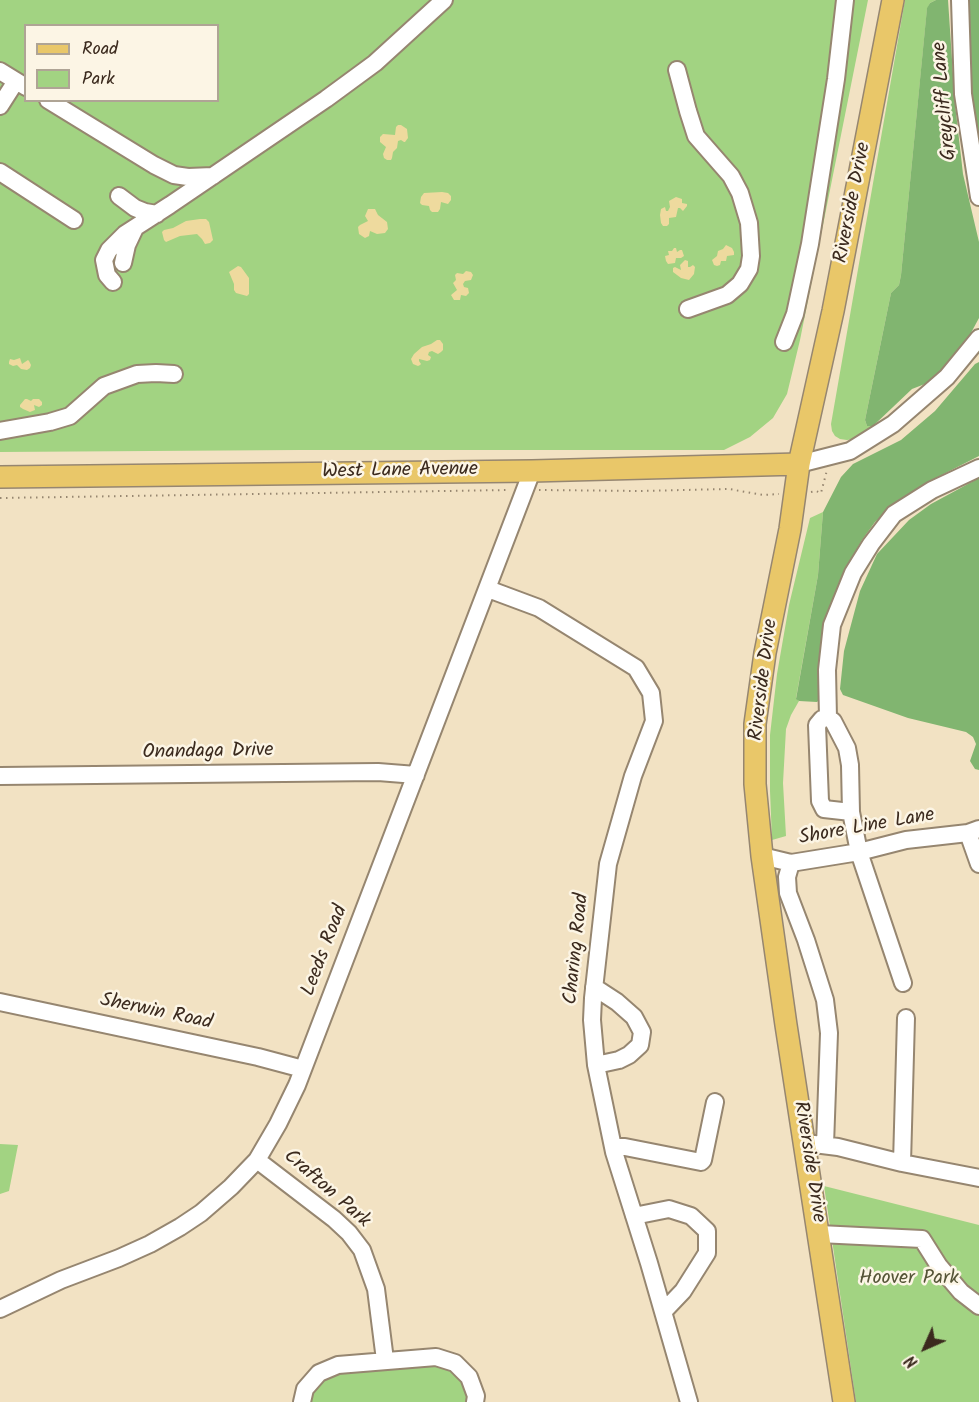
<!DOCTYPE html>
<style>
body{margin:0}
#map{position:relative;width:979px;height:1402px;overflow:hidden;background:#f2e2c3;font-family:Kalam,sans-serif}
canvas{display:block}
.legend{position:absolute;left:24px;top:24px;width:195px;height:78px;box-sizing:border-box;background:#fcf5e5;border:2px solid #afa495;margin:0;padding:8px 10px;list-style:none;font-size:18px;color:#3b2a1e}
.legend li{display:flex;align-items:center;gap:12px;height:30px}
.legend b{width:30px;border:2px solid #afa495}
.north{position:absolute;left:895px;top:1318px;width:60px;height:60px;-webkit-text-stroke:4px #fcf5e5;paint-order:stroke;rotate:225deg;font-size:16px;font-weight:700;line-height:24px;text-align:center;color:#3b2a1e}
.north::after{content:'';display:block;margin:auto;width:21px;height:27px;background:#3b2a1e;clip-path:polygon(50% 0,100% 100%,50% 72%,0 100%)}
</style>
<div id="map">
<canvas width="979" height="1402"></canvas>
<ul class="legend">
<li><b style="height:8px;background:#e9c769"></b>Road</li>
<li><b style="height:16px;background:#a2d382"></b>Park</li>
</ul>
<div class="north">N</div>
</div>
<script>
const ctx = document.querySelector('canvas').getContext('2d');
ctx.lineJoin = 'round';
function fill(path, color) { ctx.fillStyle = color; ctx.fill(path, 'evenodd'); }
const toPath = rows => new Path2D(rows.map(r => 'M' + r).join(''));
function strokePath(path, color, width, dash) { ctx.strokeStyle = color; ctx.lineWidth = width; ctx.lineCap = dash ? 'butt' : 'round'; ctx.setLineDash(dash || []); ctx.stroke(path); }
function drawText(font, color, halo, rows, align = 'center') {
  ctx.font = font + ' Kalam,sans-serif'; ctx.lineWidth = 5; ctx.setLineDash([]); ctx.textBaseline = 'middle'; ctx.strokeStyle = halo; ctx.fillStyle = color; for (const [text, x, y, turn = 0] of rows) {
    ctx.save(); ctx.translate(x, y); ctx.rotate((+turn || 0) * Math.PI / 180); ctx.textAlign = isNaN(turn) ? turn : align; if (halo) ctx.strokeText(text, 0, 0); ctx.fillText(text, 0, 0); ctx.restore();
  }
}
fill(toPath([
 [0,0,868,0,800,340,787,394,773,418,750,437,724,450,299,450,0,452],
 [26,26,218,26,218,100,26,100],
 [905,0,936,0,930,3,927,9,901,275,899,285,891,293,865,420,867,426,873,426,862,435,854,439,847,440,840,439,835,436,832,431,831,424],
 [823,512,818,575,796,698,799,701,791,715,786,729,783,783,786,836,772,840,770,791,770,735,777,674,789,605,810,518],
 [0,1144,18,1145,9,1191,0,1194],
 [824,1186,979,1225,979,1402,856,1402],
 [437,1365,452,1369,463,1380,468,1394,468,1402,308,1402,319,1381,342,1371]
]), '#a2d382');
fill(toPath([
 [936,0,948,0,955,104,963,174,979,242,979,318,965,344,930,382,912,389,873,426,867,426,865,420,891,293,899,285,901,275,927,8,930,3],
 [967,0,979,0,979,148,969,83],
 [979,362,979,456,928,482,895,505,875,522,862,540,843,573,832,602,824,645,822,697,817,702,799,701,796,699,818,575,823,512,841,477,853,464,901,440,935,411,975,364],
 [979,478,979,770,975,769,970,761,976,744,973,737,966,732,908,718,843,695,840,689,844,651,860,591,877,554,909,520,931,504]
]), '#81b570');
fill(toPath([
 [398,125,401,125,407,129,408,138,405,142,404,142,401,140,398,141,397,148,393,152,392,158,391,160,387,160,384,158,383,154,386,147,380,142,380,137,383,134,395,135,396,127],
 [442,192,448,193,451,196,451,200,448,204,441,202,440,209,438,212,432,212,430,210,429,206,422,205,420,203,421,197,424,193],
 [676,197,682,199,682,203,687,204,687,206,683,211,680,208,678,208,676,217,669,218,669,224,667,226,663,226,661,223,660,215,661,209,665,207,666,211,668,211,670,207,669,201],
 [368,209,375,209,378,215,387,222,388,229,385,233,377,234,370,231,369,236,365,238,359,234,358,227,360,225,368,221,365,216],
 [200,219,206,219,209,222,213,240,210,243,205,244,202,239,197,234,180,236,166,242,164,240,162,232,164,230,173,228,186,221],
 [726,245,732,248,734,252,734,255,727,256,726,261,721,261,720,265,717,266,714,265,712,260,717,256,718,251,723,249],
 [674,248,676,248,677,252,680,250,682,250,684,256,681,258,676,258,675,263,668,264,666,261,665,256,669,255,668,251,672,251],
 [685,260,688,261,688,267,690,267,693,265,695,267,694,274,689,280,681,278,673,272,673,268,675,267,681,270,680,265],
 [238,266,241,267,249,278,249,294,247,296,236,293,234,290,234,284,229,272],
 [466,271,471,272,473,275,471,280,465,281,463,284,464,287,468,288,469,293,466,296,461,295,460,300,454,300,451,295,457,290,453,283,456,280,455,275,457,273,463,274],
 [437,340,440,340,443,344,443,350,441,352,438,354,432,351,429,352,428,355,431,357,430,360,427,361,419,359,419,361,421,364,420,365,418,366,413,364,411,359,414,354,422,347,431,344],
 [20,358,22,364,28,360,29,361,31,365,30,368,27,370,21,369,17,365,13,366,9,364,9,362,10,359,14,360],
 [25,399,27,399,31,401,33,399,39,399,42,402,42,405,39,407,34,405,35,410,30,412,23,409,20,407,20,405]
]), '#eeda9e');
const minor = toPath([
 [960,0,963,94,979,197],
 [677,70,688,111,696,136,731,176,740,193,749,223,751,256,749,269,740,284,727,295,688,309],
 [0,71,26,87],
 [48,100,154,165,174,175,188,177,213,176],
 [0,106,16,81],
 [0,172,74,220],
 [119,196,135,208,145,212,157,214],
 [123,263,127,245,135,228],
 [113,282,107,275,104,260,109,250,125,234,170,205,326,99,375,63,444,0],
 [784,342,795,314,810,244,836,79,845,0],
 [0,431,50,422,70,416,104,386,137,374,156,373,174,374],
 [799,464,850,451,893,424,947,377,979,338],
 [488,589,539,608,636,668,651,693,654,721,633,776,608,864,593,998,592,1020,596,1065,614,1152,649,1263,689,1402],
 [828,718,822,719,817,725,820,801,824,809,851,812],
 [0,776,378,772,416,775],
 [968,833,979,864],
 [762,856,791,863,859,852,906,840,968,833,979,829],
 [791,863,787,877,788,893,806,940,825,1000,829,1033,825,1145],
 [903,983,859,852,851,812,850,765,847,748,833,721,828,718,827,670,832,625,853,573,871,544,894,514,932,490,979,468],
 [594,987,617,1002,634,1017,642,1032,640,1045,629,1055,619,1060,596,1065],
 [0,1002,258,1057,303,1069],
 [814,1144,838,1147,902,1163,979,1178],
 [613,1147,625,1147,701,1162,703,1160,715,1102],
 [257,1160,334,1219,349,1233,362,1250,376,1289,385,1360],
 [902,1163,906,1018],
 [634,1216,669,1209,691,1216,707,1231,707,1253,683,1291,663,1312],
 [819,1234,922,1239,939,1266,961,1292,979,1306],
 [0,1309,61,1280,119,1258,150,1244,180,1227,201,1213,231,1187,257,1160,278,1124,297,1085,532,471],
 [302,1402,305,1389,319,1373,338,1365,436,1357,455,1363,469,1377,476,1396,475,1402]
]);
const major = toPath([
 [0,477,532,471,799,464],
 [844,1402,786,1025,762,856,755,784,755,724,765,653,790,529,799,464,833,311,893,0]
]);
strokePath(minor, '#968670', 20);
strokePath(major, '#968670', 24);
strokePath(toPath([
 [539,490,639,491,729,489,763,495,779,494],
 [811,492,816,491,821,493,827,470],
 [0,498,509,490]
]), '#968670', 2, [1.5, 4.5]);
strokePath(minor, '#fff', 16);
strokePath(major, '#e9c769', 21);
drawText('20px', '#3b2a1e', '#fcf5e5', [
 ["Greycliff Lane",946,101,-95],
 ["Riverside Drive",854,203,-79],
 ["West Lane Avenue",400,472,-1],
 ["Riverside Drive",765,680,-83],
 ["Onandaga Drive",208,753,-1],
 ["Shore Line Lane",867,828,-10],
 ["Charing Road",578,949,-84],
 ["Leeds Road",326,951,-69],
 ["Sherwin Road",156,1013,12],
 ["Riverside Drive",808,1162,81],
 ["Crafton Park",326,1190,41]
]);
drawText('20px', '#555437', '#fcf5e5', [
 ["Hoover Park",909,1280]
]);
</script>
